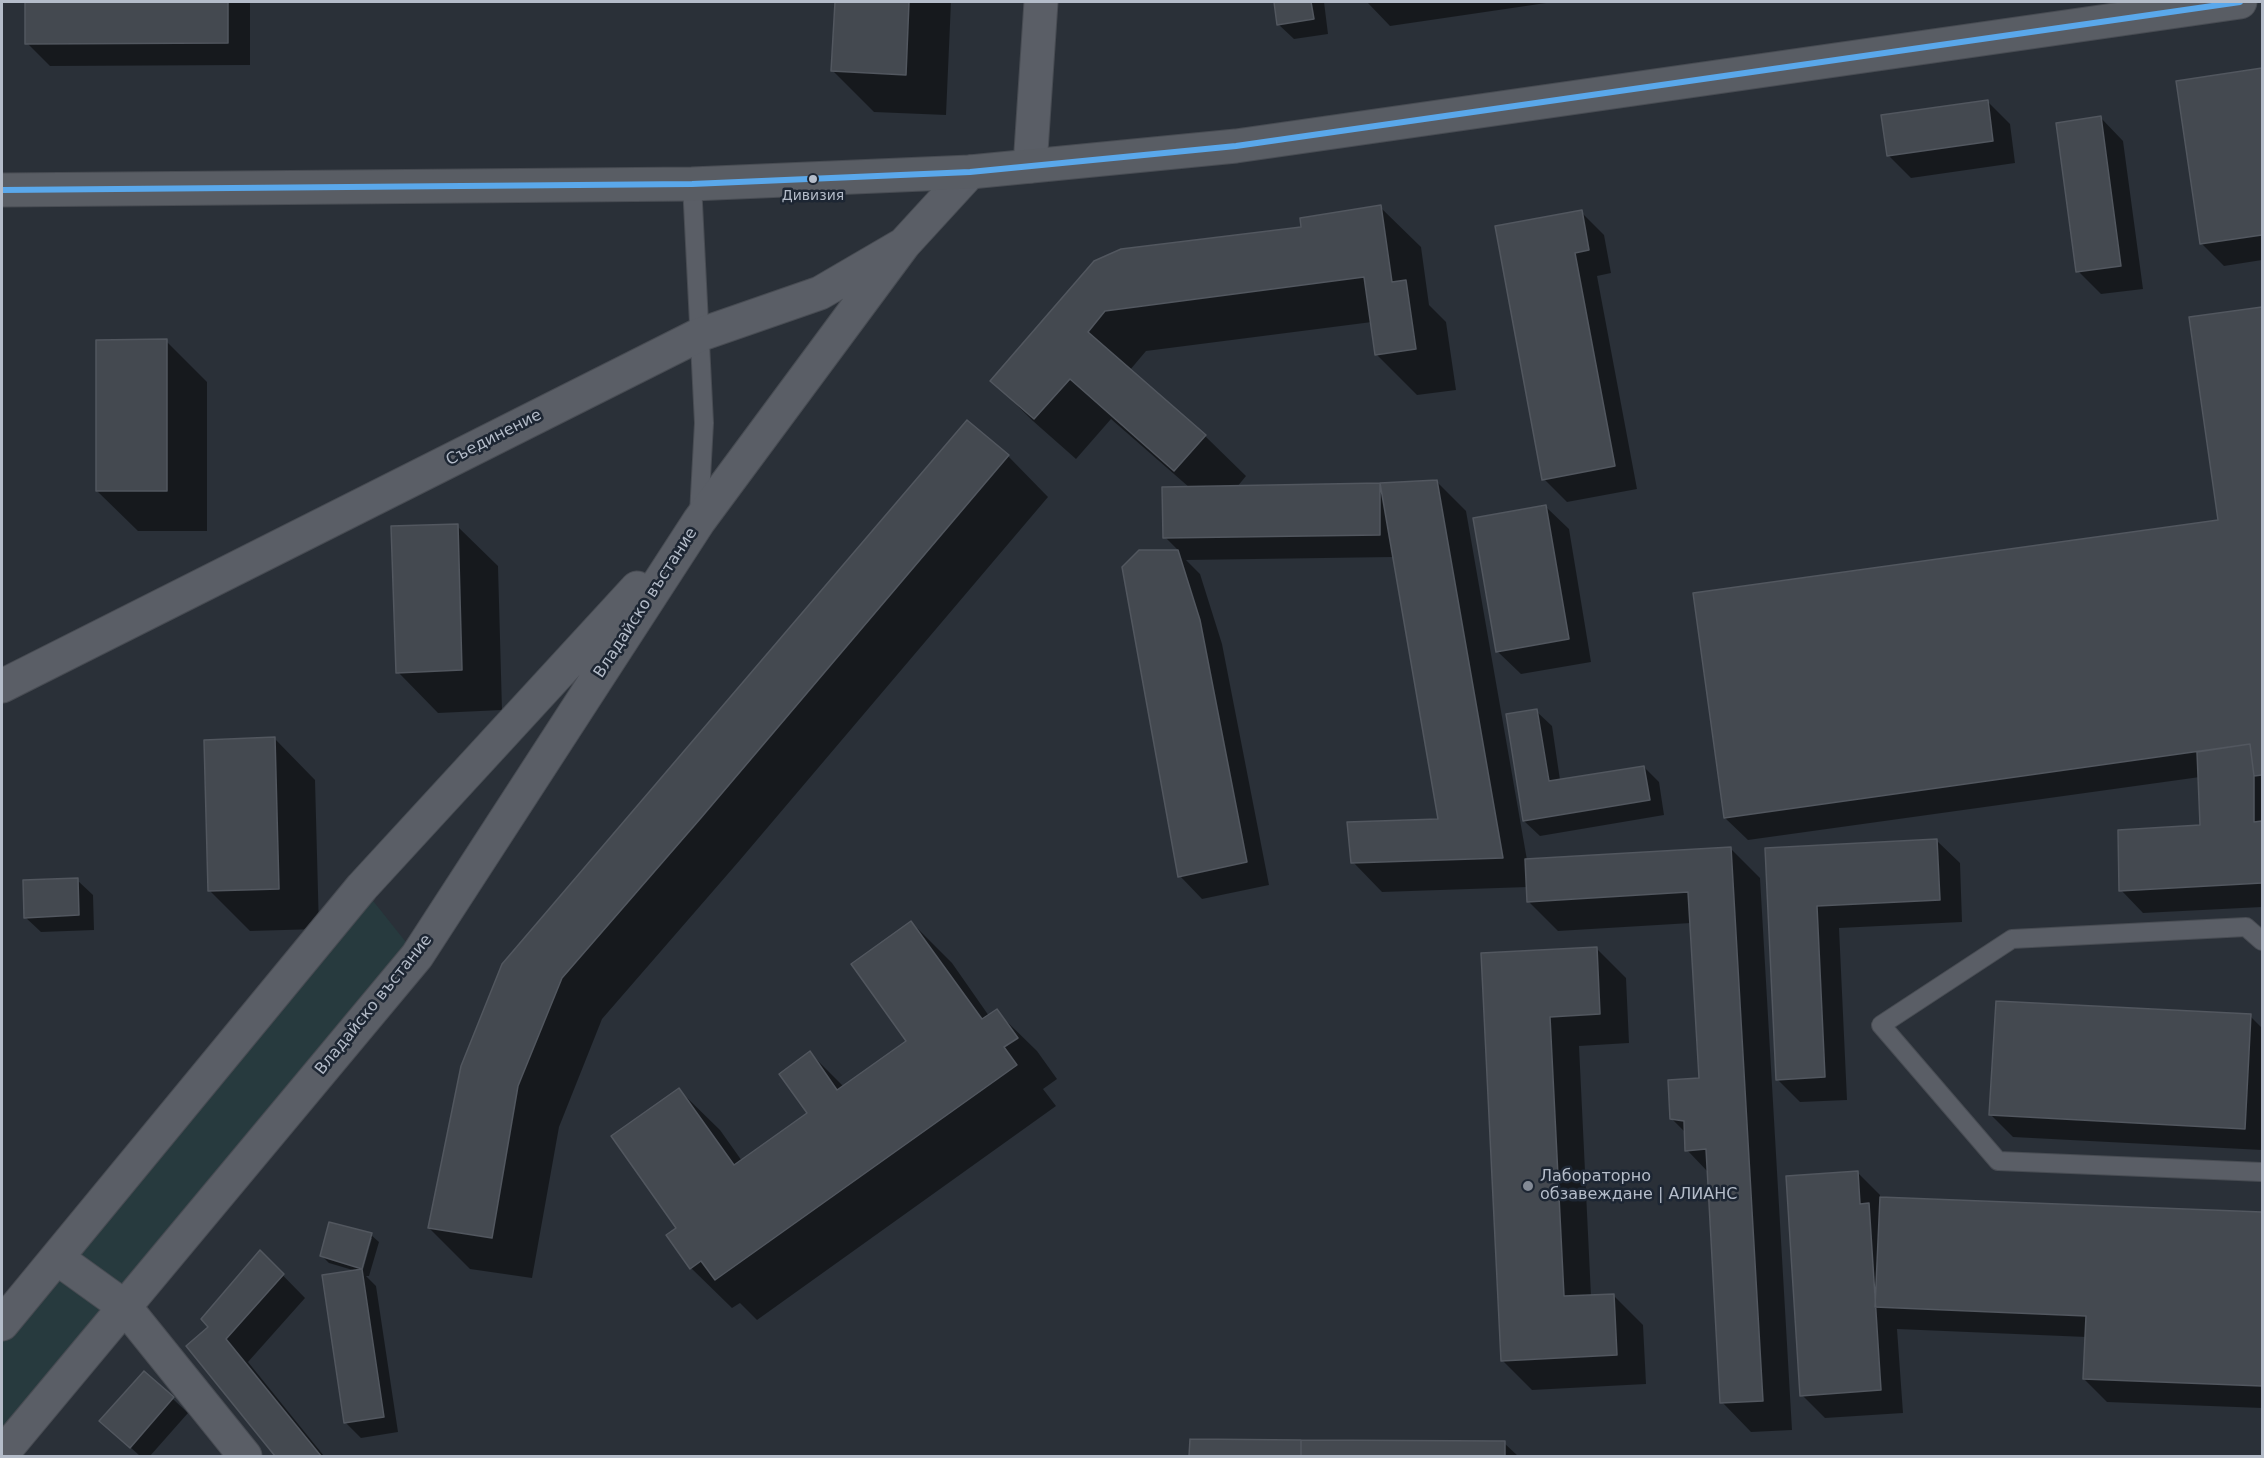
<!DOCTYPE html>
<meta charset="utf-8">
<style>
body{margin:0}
#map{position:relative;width:2264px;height:1458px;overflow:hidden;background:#2a3038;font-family:"DejaVu Sans",sans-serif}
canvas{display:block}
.frame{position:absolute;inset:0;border:3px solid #b4bcc9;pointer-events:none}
</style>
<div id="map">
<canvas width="2264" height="1458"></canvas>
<div class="frame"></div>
</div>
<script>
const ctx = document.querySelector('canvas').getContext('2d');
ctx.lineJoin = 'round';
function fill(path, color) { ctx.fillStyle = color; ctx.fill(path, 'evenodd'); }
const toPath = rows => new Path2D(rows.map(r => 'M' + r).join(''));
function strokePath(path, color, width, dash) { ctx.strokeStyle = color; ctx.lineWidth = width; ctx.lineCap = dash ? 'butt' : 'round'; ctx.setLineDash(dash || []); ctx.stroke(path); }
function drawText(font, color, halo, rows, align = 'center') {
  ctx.font = font + ' "DejaVu Sans",sans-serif'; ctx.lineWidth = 5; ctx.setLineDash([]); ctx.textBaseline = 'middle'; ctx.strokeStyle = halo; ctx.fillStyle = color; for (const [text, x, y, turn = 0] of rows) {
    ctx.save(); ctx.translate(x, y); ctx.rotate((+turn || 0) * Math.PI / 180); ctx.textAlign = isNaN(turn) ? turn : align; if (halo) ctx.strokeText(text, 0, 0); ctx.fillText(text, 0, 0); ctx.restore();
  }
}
fill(toPath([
 [362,887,417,956,2,1456,2,1325]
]), '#273a3e');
fill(toPath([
 [27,2,250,2,250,65,50,66,27,43],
 [836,2,951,2,946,115,874,112,833,71],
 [1275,2,1324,2,1328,34,1294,39,1278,24],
 [1367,2,1553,2,1390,26],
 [2262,70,2262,260,2224,266,2201,243,2177,82],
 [1987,101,2010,124,2015,163,1911,178,1888,155],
 [2101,118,2123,141,2143,289,2101,294,2078,271],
 [1380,207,1421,247,1429,305,1446,322,1456,390,1417,395,1377,355,1372,322,1146,351,1130,370,1205,436,1246,476,1237,487,1380,485,1436,481,1466,511,1527,860,1730,848,1760,878,1792,1430,1751,1432,1722,1402,1708,1172,1687,1150,1686,1133,1672,1119,1700,1080,1691,923,1558,931,1529,902,1528,887,1382,892,1353,862,1440,820,1394,557,1186,560,1200,574,1222,644,1269,885,1202,899,1180,876,1140,551,1179,551,1165,537,1190,488,1111,419,1076,459,1033,421,992,381,1095,263,1303,228],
 [1581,212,1604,235,1611,273,1597,276,1637,489,1567,502,1544,479,1497,228],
 [2262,308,2262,907,2143,913,2121,890,2202,827,2200,777,1748,840,1725,818,2219,521,2191,318],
 [166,341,207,382,207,531,138,531,97,491],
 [1008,456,1048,497,740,860,602,1019,559,1127,532,1278,470,1269,429,1228,462,1067],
 [1546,507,1569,529,1591,662,1521,674,1498,652],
 [457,526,498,566,502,710,438,713,398,672],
 [1536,711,1552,726,1560,780,1644,767,1659,782,1664,815,1540,836,1524,821],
 [275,739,315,780,319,929,250,931,210,891],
 [1937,841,1960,863,1962,922,1839,928,1847,1100,1800,1102,1777,1079,1767,849],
 [77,880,93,895,94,930,41,932,25,917],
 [911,922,952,963,989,1016,996,1011,1037,1051,1057,1079,1043,1089,1056,1106,757,1320,740,1303,732,1308,691,1268,678,1229,679,1090,720,1130,742,1161,809,1114,810,1053,844,1087,908,1042],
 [1597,949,1626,978,1629,1043,1579,1046,1591,1296,1613,1295,1643,1325,1646,1384,1532,1390,1502,1360,1482,954],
 [2250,1016,2262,1028,2262,1150,2013,1137,1991,1115],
 [1857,1172,1880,1195,1880,1199,2262,1214,2262,1408,2107,1402,2084,1379,2086,1337,1897,1329,1903,1413,1825,1418,1802,1395],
 [371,1235,379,1242,369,1276,366,1276,376,1286,398,1432,361,1438,346,1423,356,1271,329,1263,322,1256],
 [369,1238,372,1238,361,1277,358,1276],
 [260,1252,305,1298,248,1362,324,1456,277,1456,188,1347,210,1327],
 [145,1373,188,1413,150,1456,140,1456,101,1421],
 [1191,1440,1504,1443,1518,1456,1191,1456]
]), '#0007');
const building = toPath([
 [25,2,228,2,228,43,25,44,25,2],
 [835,2,909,2,906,75,831,71,835,2],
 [1274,2,1311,2,1314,19,1277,25,1274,2],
 [2262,68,2262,235,2200,244,2176,81,2262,68],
 [1988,100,1993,141,1887,156,1881,115,1988,100],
 [2101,116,2121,266,2076,272,2056,123,2101,116],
 [1381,205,1392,282,1406,280,1416,349,1375,355,1364,277,1105,311,1088,332,1206,435,1174,471,1070,379,1034,419,990,381,1094,261,1121,249,1301,227,1300,218,1381,205],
 [1582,210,1589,250,1575,253,1615,466,1542,480,1495,226,1582,210],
 [2262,307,2262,775,2254,776,2250,744,1724,818,1693,593,2218,520,2189,317,2262,307],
 [167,339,167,491,96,491,96,340,167,339],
 [967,420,1009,455,700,819,562,978,518,1086,492,1238,428,1228,461,1066,502,964,967,420],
 [1437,480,1503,858,1351,863,1347,822,1438,819,1380,483,1437,480],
 [1380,483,1380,535,1163,538,1162,487,1380,483],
 [1546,505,1569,639,1496,652,1473,518,1546,505],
 [458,524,462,670,396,673,391,526,458,524],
 [1139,550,1178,550,1200,620,1247,862,1178,877,1122,567,1139,550],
 [1537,709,1549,781,1644,766,1650,800,1523,821,1506,714,1537,709],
 [275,737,279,889,208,891,204,740,275,737],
 [2250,744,2254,776,2254,822,2262,821,2262,883,2119,891,2118,830,2200,825,2197,752,2250,744],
 [1937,839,1940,900,1817,906,1825,1077,1776,1080,1765,848,1937,839],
 [1731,847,1763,1401,1720,1403,1706,1149,1685,1151,1684,1121,1670,1119,1668,1080,1699,1078,1688,892,1527,902,1525,859,1731,847],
 [78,878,79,915,24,918,23,880,78,878],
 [911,921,982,1019,997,1009,1018,1038,1004,1047,1017,1065,715,1280,701,1261,690,1269,666,1235,676,1228,611,1136,679,1088,734,1165,807,1113,779,1074,810,1051,837,1090,906,1041,851,964,911,921],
 [1597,947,1600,1014,1550,1017,1564,1296,1614,1294,1617,1355,1501,1361,1481,953,1597,947],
 [1996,1001,2251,1014,2245,1129,1989,1115,1996,1001],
 [1858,1171,1860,1204,1869,1203,1881,1390,1800,1396,1786,1176,1858,1171],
 [1880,1197,2262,1212,2262,1386,2083,1379,2086,1316,1875,1307,1880,1197],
 [329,1222,372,1233,362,1269,320,1256,329,1222],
 [260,1250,284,1274,226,1339,321,1456,275,1456,186,1346,208,1327,201,1319,260,1250],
 [362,1269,384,1417,344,1423,322,1275,362,1269],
 [144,1371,174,1397,130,1448,99,1421,144,1371],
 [1190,1439,1301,1440,1301,1456,1189,1456,1190,1439],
 [1301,1440,1505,1441,1505,1456,1301,1456,1301,1440]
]);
fill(building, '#444950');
strokePath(building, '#52575f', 1.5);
const service = toPath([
 [692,184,704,423,699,514],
 [2262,941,2246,927,2012,939,1881,1025,1998,1161,2262,1172]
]);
const minor = toPath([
 [1030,166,1041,2],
 [2,686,699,335,820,293,904,244,970,172],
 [57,1258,125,1307,245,1456],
 [2,1324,362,887,637,588],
 [2,1454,417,956,699,521,904,244]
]);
const secondary = toPath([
 [2,190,692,184,970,172,1236,146,2240,2]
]);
strokePath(service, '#484c53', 20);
strokePath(minor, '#484c53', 35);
strokePath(secondary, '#484c53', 35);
strokePath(service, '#5a5e66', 18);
strokePath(minor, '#5a5e66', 33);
strokePath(secondary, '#595d64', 33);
strokePath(toPath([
 [2,190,692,184,970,172,1236,146,2240,2]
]), '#5aa8eb', 6);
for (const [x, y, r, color] of [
 [813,179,5,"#b4bcc9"],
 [1528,1186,6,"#848b96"]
]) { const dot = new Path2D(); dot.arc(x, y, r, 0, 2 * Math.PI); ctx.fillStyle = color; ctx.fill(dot); strokePath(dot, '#1d2633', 2); }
drawText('14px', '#b4bcc9', '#1d2633', [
 ["Дивизия",813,196]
]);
drawText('16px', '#b4bcc9', '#1d2633', [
 ["Съединение",494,438,-27],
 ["Владайско въстание",646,603,-57],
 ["Владайско въстание",374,1005,-51]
]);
drawText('16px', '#b4bcc9', '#1d2633', [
 ["Лабораторно",1540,1177],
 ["обзавеждане | АЛИАНС",1540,1195]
], 'left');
</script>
